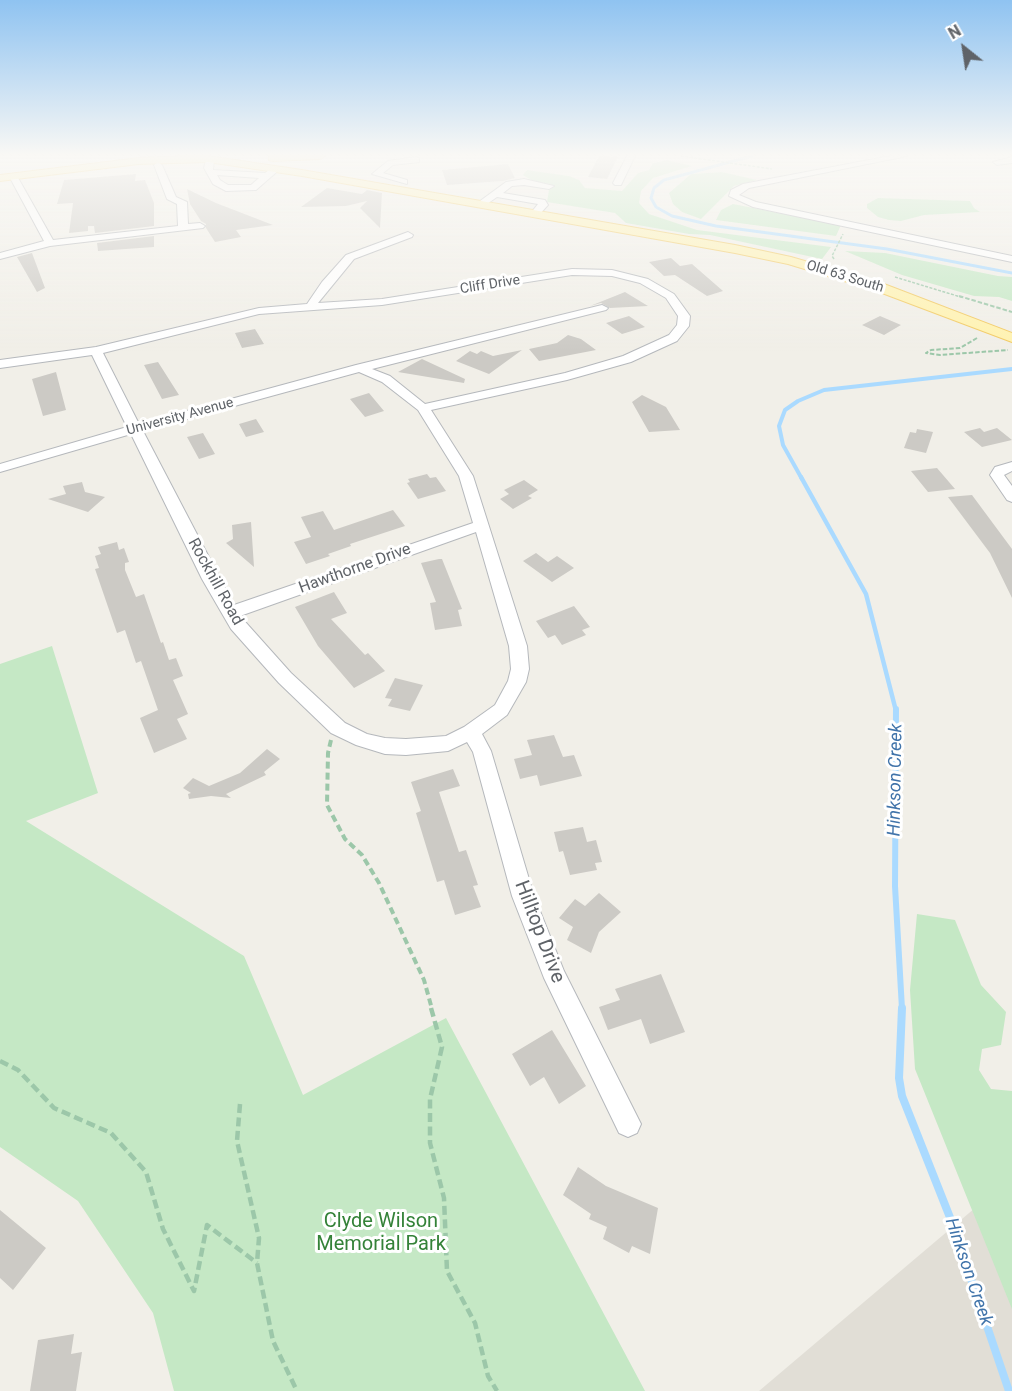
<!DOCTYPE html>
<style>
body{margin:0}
#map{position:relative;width:1012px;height:1391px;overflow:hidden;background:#f1efe8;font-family:Roboto,sans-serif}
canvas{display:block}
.north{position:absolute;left:934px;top:18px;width:60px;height:60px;-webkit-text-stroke:4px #fff;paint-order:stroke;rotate:330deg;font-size:16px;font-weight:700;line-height:24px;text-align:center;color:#5f6368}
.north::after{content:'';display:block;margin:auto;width:21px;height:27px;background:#5f6368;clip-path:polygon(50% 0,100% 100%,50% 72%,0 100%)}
</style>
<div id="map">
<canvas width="1012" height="1391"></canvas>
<div class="north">N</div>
</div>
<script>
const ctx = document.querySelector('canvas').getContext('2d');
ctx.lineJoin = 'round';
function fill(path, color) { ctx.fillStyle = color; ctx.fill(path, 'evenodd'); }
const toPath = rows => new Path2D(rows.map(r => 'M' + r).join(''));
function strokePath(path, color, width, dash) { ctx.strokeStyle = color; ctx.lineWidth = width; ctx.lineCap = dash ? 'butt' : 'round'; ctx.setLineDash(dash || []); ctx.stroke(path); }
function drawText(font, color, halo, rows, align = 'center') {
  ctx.font = font + ' Roboto,sans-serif'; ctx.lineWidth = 6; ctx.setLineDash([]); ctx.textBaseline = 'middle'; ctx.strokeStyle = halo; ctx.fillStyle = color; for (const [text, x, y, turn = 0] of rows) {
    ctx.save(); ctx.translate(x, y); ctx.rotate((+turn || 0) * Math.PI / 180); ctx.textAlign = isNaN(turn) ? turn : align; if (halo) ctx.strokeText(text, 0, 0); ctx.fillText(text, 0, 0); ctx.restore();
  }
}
fill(toPath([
 [1008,1180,1012,1188,1012,1391,759,1391]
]), '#e1ded6');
fill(toPath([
 [667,160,692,166,653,178,641,191,639,203,649,214,697,230,831,247,822,259,710,235,689,234,626,223,615,213,547,202,550,184,533,181,523,175,527,170,569,176,579,180,585,188,622,191,638,173,649,170,653,163],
 [722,172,757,180,734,186,701,219,682,212,673,204,669,193,691,174],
 [878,198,970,201,974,208,980,212,924,215,901,221,889,220,878,217,867,208,867,204],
 [733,204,841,225,836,236,716,220,721,210],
 [845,251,885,253,998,276,1012,277,1012,301,999,297,974,296,902,275],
 [52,646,98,793,26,821,244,956,303,1095,446,1018,645,1391,174,1391,153,1313,78,1201,0,1147,0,664],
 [917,914,955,920,981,985,1006,1012,1001,1045,982,1049,979,1070,991,1089,1012,1091,1012,1309,915,1069,910,990]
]), '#c5e8c5');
strokePath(toPath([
 [752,156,664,180,654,188,651,198,656,207,672,216,716,226,887,249,1012,273]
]), '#aadaff', 3);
strokePath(toPath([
 [802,479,783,445,779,426,785,410,798,401,824,390,1012,369]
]), '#aadaff', 4);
strokePath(toPath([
 [801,477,866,594,896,711]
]), '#aadaff', 4.5);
strokePath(toPath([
 [896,709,895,886,902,1009]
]), '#aadaff', 6);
strokePath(toPath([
 [902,1008,899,1078,902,1096,951,1220,1009,1391]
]), '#aadaff', 8);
fill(toPath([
 [599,156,618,157,607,179,588,177],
 [508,164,515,178,503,181,447,185,442,170],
 [136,174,135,181,145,180,154,203,154,226,95,233,94,226,88,226,88,231,69,233,73,203,57,204,64,180],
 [327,188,362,194,367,190,382,193,380,228,360,208,367,201,346,206,301,207],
 [187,189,216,203,273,225,236,230,241,237,215,242,206,228,206,224,201,221,190,204],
 [154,236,154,247,98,251,97,243],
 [32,253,45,288,37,292,17,257],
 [671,258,680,266,692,264,723,291,707,296,675,275,664,276,649,262],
 [625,292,648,306,610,308,601,303,590,306],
 [629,316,645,327,622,334,606,323],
 [880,316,901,325,884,335,862,325],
 [255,329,264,344,242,348,235,333],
 [568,335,581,339,596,350,539,361,529,349,557,343],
 [522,350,489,374,456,361,470,351,477,354,481,351,493,356],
 [422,359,465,379,464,383,398,372],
 [158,362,179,395,162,399,144,365],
 [56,372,66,410,43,416,32,379],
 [369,393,384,411,365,417,350,399],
 [642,395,666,407,680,430,649,432,632,402],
 [256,419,264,432,246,437,239,424],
 [980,428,984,432,997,428,1012,440,982,447,964,432],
 [917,429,933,432,926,453,904,448,910,432,916,433],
 [203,433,215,454,199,459,187,437],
 [937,468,955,489,928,492,911,471],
 [427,474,430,478,436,477,446,491,418,499,407,483,410,482,408,479],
 [524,480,538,490,528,496,532,498,513,509,500,499,509,494,504,490],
 [82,482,85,492,105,497,88,512,48,499,66,494,63,486],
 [972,495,1012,549,1012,598,990,553,948,497],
 [393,510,405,526,350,544,351,546,328,554,330,556,306,564,294,542,311,537,301,517,323,511,334,530],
 [251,522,254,567,226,543,233,539,232,525],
 [117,542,119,550,124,548,129,562,125,563,125,570,136,597,144,594,161,643,163,642,169,660,176,658,183,676,173,680,188,714,177,719,187,739,154,753,140,718,158,710,141,661,136,663,125,630,117,633,95,569,99,568,95,556,101,554,98,547],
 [536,553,548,562,557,556,574,568,552,582,523,561],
 [439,559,442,559,462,609,458,610,462,626,435,630,430,603,436,602,421,563],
 [334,592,347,613,331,619,365,655,368,653,385,671,354,688,318,646,295,607],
 [574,606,590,627,582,630,586,635,562,645,555,635,548,638,536,621],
 [395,678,423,685,410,711,388,706,392,699,385,698],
 [554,735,563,757,574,755,582,776,540,786,537,775,520,779,514,759,532,755,527,740],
 [267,749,280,759,264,772,266,775,226,794,231,798,211,796,189,799,188,794,191,793,183,788,193,778,209,786,240,773],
 [453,769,460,786,439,792,459,852,466,850,478,885,473,886,481,907,455,915,444,880,437,882,416,813,421,811,411,782],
 [583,827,587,842,596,840,602,862,595,863,597,870,570,875,563,851,559,852,554,832],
 [599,893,621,912,599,932,591,953,567,940,573,927,559,918,575,899,585,906],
 [661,974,685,1032,650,1044,641,1019,608,1030,599,1007,620,1000,615,989],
 [552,1030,586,1086,559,1104,544,1077,530,1086,512,1054],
 [578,1167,606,1186,658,1208,650,1254,632,1246,629,1253,603,1239,607,1227,589,1219,591,1214,563,1195],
 [0,1210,46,1248,13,1290,0,1278],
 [74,1334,71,1354,82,1352,76,1391,30,1391,38,1340]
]), '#cccac5');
const minor = toPath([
 [627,156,635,156,621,185,615,185,613,183,627,156],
 [890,156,907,156,749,188,739,195,756,202,1012,256,1012,262,753,207,729,196,731,190,743,184,890,156],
 [210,157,214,160,213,170,265,173,273,167,280,169,256,190,226,191,213,184,204,168,206,160,210,157],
 [217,175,259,178,251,185,228,185,220,180,217,175],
 [416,157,419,158,419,162,393,165,383,173,407,180,407,184,372,174,388,161,416,157],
 [1012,157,1012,163,997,165,993,162,1012,157],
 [158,162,162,165,176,197,187,202,188,224,200,223,205,226,203,228,50,246,0,259,0,253,44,241,9,176,10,174,17,176,53,240,178,226,177,204,167,199,154,165,158,162],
 [524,179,554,186,549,189,524,185,512,186,503,193,545,200,548,205,538,216,530,214,538,204,497,197,484,206,476,204,506,182,524,179],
 [408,232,413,235,412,237,354,259,318,303,382,299,572,269,612,270,648,279,674,294,690,316,689,326,677,341,631,362,567,380,431,410,473,476,527,646,529,669,526,682,507,715,482,734,491,751,534,896,564,971,641,1124,637,1133,628,1137,619,1133,544,978,512,896,473,752,467,742,448,751,406,755,385,754,356,745,331,733,279,683,231,629,202,579,131,434,0,472,0,464,127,427,92,355,0,368,0,360,96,347,259,308,307,304,322,282,346,255,408,232],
 [572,275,612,276,640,283,666,298,678,316,677,325,669,335,623,356,565,373,425,404,390,376,372,369,606,310,608,308,602,305,356,365,139,424,103,353,259,314,382,305,572,275],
 [359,372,382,382,418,410,459,476,473,523,234,605,143,431,359,372],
 [476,532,509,646,511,669,508,681,495,705,464,727,446,736,406,739,385,738,367,734,345,723,291,673,240,616,476,532],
 [1012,462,1012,471,1004,475,1012,486,1012,502,1007,500,990,475,995,467,1012,462]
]);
const major = toPath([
 [183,156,208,156,302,170,735,245,791,257,884,284,1012,333,1012,342,874,290,788,264,735,253,302,176,208,162,139,164,0,181,0,175,139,158,183,156],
 [269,156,325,156,320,159,273,161,269,160,269,156]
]);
strokePath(minor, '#b5b8bc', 2);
strokePath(major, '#f2c960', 2);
strokePath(toPath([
 [681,156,772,169],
 [834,259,832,256,843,234],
 [895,277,964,298]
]), '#9cc7a9', 1.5, [3, 1.5]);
strokePath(toPath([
 [959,296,1012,312],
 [977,338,960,348,931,350,926,353,940,355,1008,350]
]), '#9cc7a9', 2, [4.5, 2]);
strokePath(toPath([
 [331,740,328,753,327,805,345,839,362,855,379,883,424,980,432,1009]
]), '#9cc7a9', 4, [7, 4]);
strokePath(toPath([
 [431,1008,442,1047,430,1099,430,1143,444,1198,447,1271,475,1323,488,1376,497,1391],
 [0,1061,18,1070,54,1108,111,1133,146,1172,163,1229,194,1291,207,1225,257,1263],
 [240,1104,237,1141,259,1238,257,1263,273,1341,297,1391]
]), '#9cc7a9', 4.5, [9, 4.5]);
fill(minor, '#fff');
fill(major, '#fff2af');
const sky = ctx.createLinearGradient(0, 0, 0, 351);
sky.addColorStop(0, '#8fc3f1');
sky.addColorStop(0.44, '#f9f8f5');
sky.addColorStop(1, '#f9f8f500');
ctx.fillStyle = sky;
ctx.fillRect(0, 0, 1012, 351);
drawText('14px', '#5f6368', '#fff', [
 ["Old 63 South",845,277,17],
 ["Cliff Drive",490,285,-9],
 ["University Avenue",180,417,-15]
]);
drawText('16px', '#5f6368', '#fff', [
 ["Hawthorne Drive",355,569,-20],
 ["Rockhill Road",215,582,61]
]);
drawText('italic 18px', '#4174aa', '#fff', [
 ["Hinkson Creek",896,780,-89],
 ["Hinkson Creek",968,1272,71]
]);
drawText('20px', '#5f6368', '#fff', [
 ["Hilltop Drive",539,932,69]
]);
drawText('20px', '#348238', '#fff', [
 ["Clyde Wilson",381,1222],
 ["Memorial Park",381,1245]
]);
</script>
